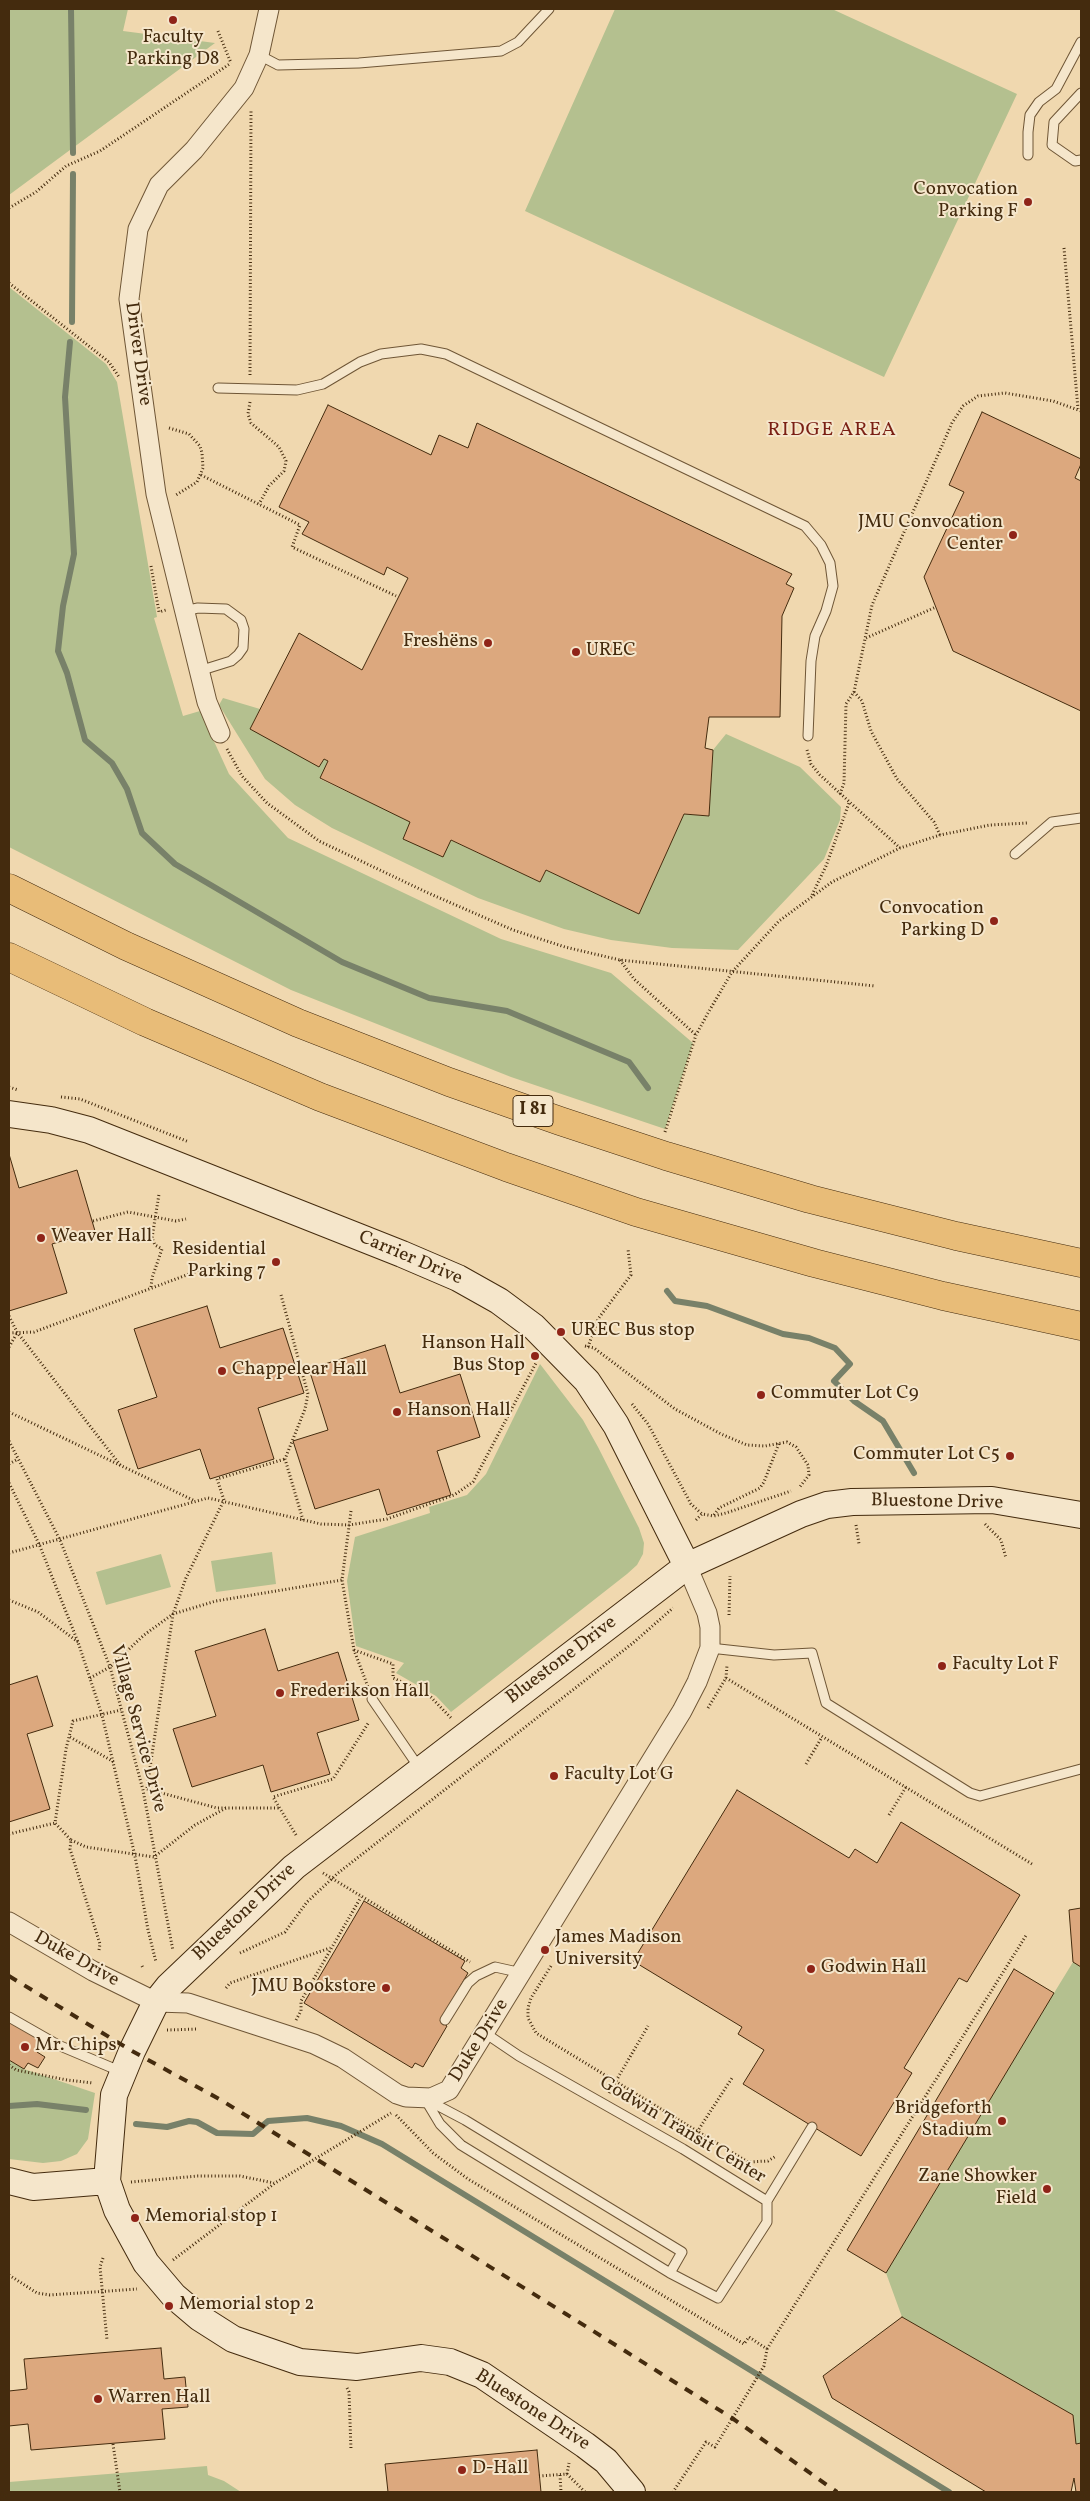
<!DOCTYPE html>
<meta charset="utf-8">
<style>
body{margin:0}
#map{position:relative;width:1090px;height:2501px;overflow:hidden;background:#f0d8af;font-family:Vollkorn,serif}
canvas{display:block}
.frame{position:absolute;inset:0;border:10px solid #442b0e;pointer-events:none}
</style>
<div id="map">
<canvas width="1090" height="2501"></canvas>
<div class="frame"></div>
</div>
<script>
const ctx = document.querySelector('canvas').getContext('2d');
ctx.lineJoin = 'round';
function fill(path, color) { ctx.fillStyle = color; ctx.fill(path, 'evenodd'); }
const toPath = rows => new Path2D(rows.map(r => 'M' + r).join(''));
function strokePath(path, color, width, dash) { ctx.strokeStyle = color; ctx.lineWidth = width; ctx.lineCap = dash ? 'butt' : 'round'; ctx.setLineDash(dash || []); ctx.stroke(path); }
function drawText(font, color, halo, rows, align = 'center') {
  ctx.font = font + ' Vollkorn,serif'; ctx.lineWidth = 4; ctx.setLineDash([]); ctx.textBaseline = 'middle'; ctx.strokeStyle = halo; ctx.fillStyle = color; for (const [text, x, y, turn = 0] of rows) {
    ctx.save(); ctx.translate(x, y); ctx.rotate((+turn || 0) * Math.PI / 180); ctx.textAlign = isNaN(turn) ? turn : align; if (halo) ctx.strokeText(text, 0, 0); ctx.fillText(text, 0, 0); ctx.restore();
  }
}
fill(toPath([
 [9,9,128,9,123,31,215,43,9,195],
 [615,9,832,9,1017,94,884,377,525,211],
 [9,287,106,364,117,382,157,617,154,618,183,716,200,711,229,774,288,838,501,939,611,973,693,1043,665,1129,511,1077,291,990,9,847],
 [223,698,260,709,250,729,328,761,320,779,540,882,546,870,639,914,684,814,709,816,713,750,726,734,800,767,841,807,840,820,824,859,738,950,672,948,611,940,564,929,478,898,332,828,295,805,265,779,219,705],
 [540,1364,583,1420,598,1447,639,1528,644,1543,643,1554,637,1565,627,1574,451,1712,436,1696,396,1673,404,1663,356,1646,347,1581,355,1537,430,1513,429,1507,467,1495,486,1474],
 [272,1552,276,1584,216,1592,211,1561],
 [161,1554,171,1587,106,1605,96,1572],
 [1081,1908,1081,2492,1076,2492,1074,2479,1071,2492,986,2492,832,2398,823,2376,902,2317,886,2273,847,2250,1014,1969,1054,1993,1073,1962,1069,1910],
 [9,2060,24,2069,95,2093,88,2139,77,2154,61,2161,43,2163,9,2159],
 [207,2466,208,2475,224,2481,241,2492,9,2492,9,2482]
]), '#b4c08f');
strokePath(toPath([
 [71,9,73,153],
 [72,322,73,174],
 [70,342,65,397,74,554,63,606,58,651,67,673,85,740,112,763,127,789,142,833,175,864,342,962,429,998,507,1011,629,1062,648,1088],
 [667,1291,675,1301,707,1306,783,1334,809,1338,835,1348,850,1364,834,1381,854,1401,883,1421,914,1473],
 [9,2106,37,2104,86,2110],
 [136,2124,167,2127,189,2121,197,2122,217,2133,253,2134,268,2121,307,2118,341,2126,382,2144,949,2492]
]), '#788169', 6);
const building = toPath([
 [328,405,431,455,439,435,468,448,477,423,792,574,786,584,794,588,782,616,780,717,709,717,705,748,713,750,709,816,684,814,639,914,546,870,540,882,451,840,443,857,403,839,410,822,320,778,328,761,324,759,319,767,250,729,299,633,362,670,408,578,387,567,384,575,302,534,309,522,279,507,328,405],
 [982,412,1081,459,1081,464,1075,478,1081,481,1081,711,953,651,924,577,964,492,949,485,982,412],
 [9,1154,19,1188,77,1170,95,1231,52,1244,67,1293,9,1311,9,1154],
 [207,1306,220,1348,283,1328,304,1393,258,1408,274,1459,210,1479,200,1449,138,1469,118,1410,157,1397,134,1329,207,1306],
 [385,1345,400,1393,460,1374,480,1437,437,1451,451,1495,387,1515,379,1489,315,1509,293,1441,328,1430,309,1369,385,1345],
 [265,1629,278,1671,338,1652,359,1720,317,1733,330,1774,271,1792,263,1765,192,1787,173,1729,216,1716,195,1651,265,1629],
 [37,1676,53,1726,27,1734,50,1809,9,1822,9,1685,37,1676],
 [737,1790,849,1858,855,1849,877,1863,901,1822,1020,1895,967,1982,959,1978,904,2068,912,2073,861,2156,743,2084,764,2050,738,2034,742,2027,633,1961,737,1790],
 [364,1901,465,1961,461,1968,468,1973,440,2021,447,2026,423,2067,415,2063,412,2068,304,2003,364,1901],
 [1081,1908,1081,1967,1073,1962,1069,1910,1081,1908],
 [1014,1969,1054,1993,886,2273,847,2250,1014,1969],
 [9,2022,44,2042,37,2052,45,2057,38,2068,28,2063,24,2069,9,2060,9,2022],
 [902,2317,1073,2415,1076,2444,1081,2443,1081,2492,1076,2492,1074,2478,1071,2492,986,2492,832,2398,823,2376,902,2317],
 [161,2348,164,2379,185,2377,188,2407,162,2409,165,2439,31,2450,28,2424,9,2426,9,2391,27,2389,24,2359,161,2348],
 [537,2450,541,2492,388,2492,385,2464,537,2450]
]);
fill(building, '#dca87e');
strokePath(building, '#442b0e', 1);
const lane = toPath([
 [259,55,278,65,359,63,501,51,518,42,549,9],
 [1081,93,1054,122,1052,145,1075,161,1081,160],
 [1028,155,1028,132,1030,115,1039,102,1056,89,1081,42],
 [218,388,297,390,323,384,360,362,381,354,421,349,446,354,805,526,821,545,830,563,833,586,826,611,815,636,811,661,808,736],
 [184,611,198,608,226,609,241,620,244,629,243,648,238,655,231,661,199,671],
 [1015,854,1052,822,1081,818],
 [710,1648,774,1655,812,1653,826,1703,970,1793,980,1796,1081,1769],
 [372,1699,420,1769],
 [9,2017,58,2045,122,2072],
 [445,2020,468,1983,476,1976,495,1967,522,1973],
 [425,2099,440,2124,461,2145,670,2273,718,2298,767,2222,767,2201,683,2149,519,2056,485,2033],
 [429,2101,465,2120,682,2252,670,2273],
 [767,2201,812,2127]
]);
const street = toPath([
 [220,733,207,702,156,494,129,299,138,229,159,185,194,150,244,88,259,55,269,9],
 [9,1922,93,1971,156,2002,188,2003,314,2044,343,2058,397,2094,406,2097,431,2098,449,2090,682,1711,697,1682,710,1648,710,1627,707,1613,687,1566]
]);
const secondary = toPath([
 [9,1114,51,1120,89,1130,402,1254,458,1278,499,1301,534,1327,587,1381,616,1425,687,1566],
 [9,2181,33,2187,107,2181],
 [632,2492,606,2461,585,2445,482,2375,450,2362,421,2358,357,2367,300,2362,233,2339,200,2318,174,2296,146,2263,117,2210,107,2181,114,2095,132,2051,156,2002,168,1987,294,1867,687,1566,801,1514,827,1505,852,1502,992,1500,1081,1515]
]);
const highway = toPath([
 [9,888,126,946,298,1023,449,1082,560,1121,666,1156,810,1199,956,1236,1081,1263],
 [9,957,145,1022,320,1097,506,1167,636,1212,814,1263,943,1296,1081,1326]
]);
strokePath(lane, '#6f5636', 11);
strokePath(street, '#6f5636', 21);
strokePath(secondary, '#442b0e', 28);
strokePath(highway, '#442b0e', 29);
strokePath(toPath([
 [218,31,231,63],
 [9,208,36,192,66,166,100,151,231,63],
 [1064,248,1078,409],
 [9,283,109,362,119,377],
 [250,375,251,111],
 [250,402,248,414,251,423,279,447,286,461,284,471,269,486,259,504],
 [169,428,189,434,200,446,202,453,203,468,197,482,176,495],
 [201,475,300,525,292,547,396,596],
 [151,566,159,612,166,610],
 [866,638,936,607],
 [854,692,862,701,871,731,897,779,934,822,940,835],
 [227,749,242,776,267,803,319,841,426,892,513,930,565,947,620,960,875,986],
 [807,750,811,764,820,775,900,848],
 [840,794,844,783,846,704,854,692,872,605,952,423,963,406,978,396,1005,393,1053,401,1081,411],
 [812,895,826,866,849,803],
 [620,960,634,979,696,1035],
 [9,1087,18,1090],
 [61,1097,80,1099,189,1142],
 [665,1132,696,1035,708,1013,732,972,779,921,832,882,900,848,940,835,990,825,1028,823],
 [93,1221,128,1212,176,1221,186,1219],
 [151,1287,152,1278,162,1249,155,1245,152,1238,159,1194],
 [281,1295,308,1394,305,1409,285,1459,303,1520],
 [9,1316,17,1332,121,1466],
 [9,1333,34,1332,208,1267],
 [585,1346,594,1348,675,1409,721,1434,747,1445,765,1446,787,1442,796,1447,808,1465,809,1475,799,1488],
 [9,1347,17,1333],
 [588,1347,598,1319,631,1275,628,1249],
 [632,1404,648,1424,691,1504,702,1514],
 [9,1412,195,1501],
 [9,1441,60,1540,110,1667,143,1790,173,1951],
 [9,1464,18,1459],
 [9,1483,39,1544,78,1642,102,1715,135,1856,148,1930,156,1962],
 [351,1511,342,1580,354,1650,368,1687],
 [714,1515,719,1508,760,1488,764,1482,779,1443],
 [696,1520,702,1514,714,1516,726,1513,791,1491],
 [985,1524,1001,1540,1006,1558],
 [856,1525,859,1544],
 [9,1553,208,1498,321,1524,349,1525,387,1519,454,1495,473,1482,536,1363],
 [9,1600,38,1612,78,1642],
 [729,1615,730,1576],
 [354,1650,393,1664,393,1678,427,1693,451,1718],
 [90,1678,110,1667,144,1635,173,1614,216,1601,342,1580],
 [726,1678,1032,1864],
 [708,1708,726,1678,727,1665],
 [70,1737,114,1762],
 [806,1764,822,1737],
 [147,1788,173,1614,186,1578,224,1500,217,1479,285,1459],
 [147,1789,217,1808,279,1808],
 [889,1815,906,1787],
 [9,1834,55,1823],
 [296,1835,273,1797,333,1779,369,1722],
 [71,1840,86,1847,154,1857,195,1825,226,1808],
 [323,1873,470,1962],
 [99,1950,100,1944,70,1849,71,1840,55,1823,66,1749,73,1721,121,1710],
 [240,1953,285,1932,307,1902,338,1873,633,1643,673,1608],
 [142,1966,143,1968],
 [551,1966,531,1998,528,2008,528,2018,536,2033,748,2162,768,2161,776,2156],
 [226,1988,230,1983,330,1948],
 [296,2020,301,2011,301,2001,361,1897],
 [167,2030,198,2029],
 [9,2065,16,2070,67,2080,93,2083],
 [609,2093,648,2026],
 [396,2115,433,2153,468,2179,744,2344,749,2337,767,2349,764,2366,715,2447,706,2442,673,2492],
 [697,2132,732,2078],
 [131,2182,198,2176,240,2176,274,2183],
 [103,2258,100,2267,107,2340],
 [173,2260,275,2183,391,2113],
 [9,2275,37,2293,50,2295,137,2289],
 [767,2349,1027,1934],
 [347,2388,349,2392,351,2450],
 [113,2444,120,2492],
 [567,2474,569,2463],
 [560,2475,561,2492],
 [539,2476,567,2474,585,2492]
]), '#442b0e', 3, [1, 2.5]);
strokePath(lane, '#f5e6cb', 9);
strokePath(street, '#f5e6cb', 19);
strokePath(secondary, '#f5e6cb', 26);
strokePath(highway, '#e8bc78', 28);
strokePath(toPath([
 [9,1976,132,2051,221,2100,566,2314,732,2418,837,2492]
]), '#442b0e', 4, [9, 9]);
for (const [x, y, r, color] of [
 [173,20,5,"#8f2418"],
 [1028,202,5,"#8f2418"],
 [1013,535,5,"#8f2418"],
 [488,643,5,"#8f2418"],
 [576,652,5,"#8f2418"],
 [994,921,5,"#8f2418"],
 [41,1238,5,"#8f2418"],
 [276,1262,5,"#8f2418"],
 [561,1332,5,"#8f2418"],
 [535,1356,5,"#8f2418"],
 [222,1371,5,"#8f2418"],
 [761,1395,5,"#8f2418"],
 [397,1412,5,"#8f2418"],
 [1010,1456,5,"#8f2418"],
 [942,1666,5,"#8f2418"],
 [280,1693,5,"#8f2418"],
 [554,1776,5,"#8f2418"],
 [545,1950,5,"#8f2418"],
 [811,1969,5,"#8f2418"],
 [386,1988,5,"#8f2418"],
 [25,2047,5,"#8f2418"],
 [1002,2121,5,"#8f2418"],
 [1047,2189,5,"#8f2418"],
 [135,2218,5,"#8f2418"],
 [169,2306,5,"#8f2418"],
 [98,2399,5,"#8f2418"],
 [462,2470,5,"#8f2418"]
]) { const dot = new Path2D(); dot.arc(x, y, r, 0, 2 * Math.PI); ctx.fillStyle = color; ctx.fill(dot); strokePath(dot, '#f5e6cb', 2); }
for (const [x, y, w] of [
 [533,1111,40]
]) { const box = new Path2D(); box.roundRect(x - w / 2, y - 15.5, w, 31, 4); ctx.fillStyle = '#f5e6cb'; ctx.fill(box); strokePath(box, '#442b0e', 1); }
drawText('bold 18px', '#442b0e', null, [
 ["I 81",533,1111]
]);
drawText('19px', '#442b0e', '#f5e6cb', [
 ["Faculty",173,39,"center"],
 ["Parking D8",173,61,"center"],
 ["Convocation",1018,191,"right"],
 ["Parking F",1018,213,"right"],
 ["JMU Convocation",1003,524,"right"],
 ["Center",1003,546,"right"],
 ["Freshëns",478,643,"right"],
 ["UREC",586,652],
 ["Convocation",984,910,"right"],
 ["Parking D",984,932,"right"],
 ["Weaver Hall",51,1238],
 ["Residential",266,1251,"right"],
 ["Parking 7",266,1273,"right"],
 ["UREC Bus stop",571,1332],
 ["Hanson Hall",525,1345,"right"],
 ["Bus Stop",525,1367,"right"],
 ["Chappelear Hall",232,1371],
 ["Commuter Lot C9",771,1395],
 ["Hanson Hall",407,1412],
 ["Commuter Lot C5",1000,1456,"right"],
 ["Faculty Lot F",952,1666],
 ["Frederikson Hall",290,1693],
 ["Faculty Lot G",564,1776],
 ["James Madison",555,1939],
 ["University",555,1961],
 ["Godwin Hall",821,1969],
 ["JMU Bookstore",376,1988,"right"],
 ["Mr. Chips",35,2047],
 ["Bridgeforth",992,2110,"right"],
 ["Stadium",992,2132,"right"],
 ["Zane Showker",1037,2178,"right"],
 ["Field",1037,2200,"right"],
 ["Memorial stop 1",145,2218],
 ["Memorial stop 2",179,2306],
 ["Warren Hall",108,2399],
 ["D-Hall",472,2470]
], 'left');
drawText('19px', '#442b0e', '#f5e6cb', [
 ["Driver Drive",137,354,82],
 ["Carrier Drive",410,1259,23],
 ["Bluestone Drive",937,1503,1],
 ["Bluestone Drive",562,1661,-37],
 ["Village Service Drive",137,1729,75],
 ["Bluestone Drive",245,1913,-43],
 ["Duke Drive",76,1960,29],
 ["Duke Drive",480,2041,-58],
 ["Godwin Transit Center",682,2131,31],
 ["Bluestone Drive",532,2411,33]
]);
ctx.letterSpacing = '1px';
drawText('20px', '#7a1f14', '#f5e6cb', [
 ["RIDGE AREA",832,431]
]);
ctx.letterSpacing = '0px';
</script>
